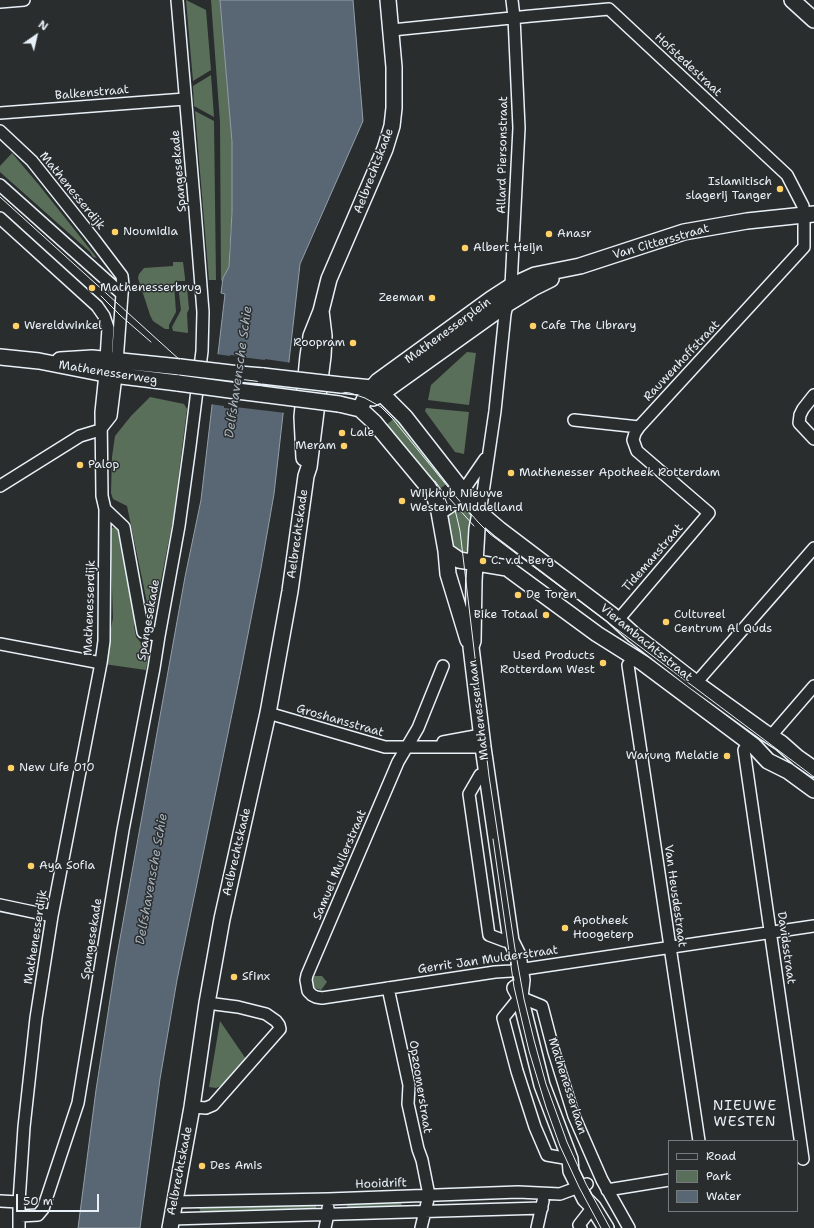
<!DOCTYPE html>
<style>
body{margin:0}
#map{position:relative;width:814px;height:1228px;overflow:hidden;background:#2a2d2e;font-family:"Shantell Sans",sans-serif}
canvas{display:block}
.legend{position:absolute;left:668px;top:1140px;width:130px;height:72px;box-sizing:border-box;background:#2a2d2e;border:1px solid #767b7f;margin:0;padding:5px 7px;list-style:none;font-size:12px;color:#e8f1f8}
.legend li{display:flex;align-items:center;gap:8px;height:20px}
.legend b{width:20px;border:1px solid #767b7f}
.north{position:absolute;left:16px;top:16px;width:40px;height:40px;-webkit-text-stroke:3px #2a2d2e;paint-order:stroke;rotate:34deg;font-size:11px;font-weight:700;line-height:16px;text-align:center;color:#e8f1f8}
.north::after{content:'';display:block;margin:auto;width:14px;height:18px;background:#e8f1f8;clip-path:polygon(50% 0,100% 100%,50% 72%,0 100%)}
.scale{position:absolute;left:16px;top:1194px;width:83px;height:18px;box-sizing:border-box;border:2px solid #e8f1f8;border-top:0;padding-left:5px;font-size:12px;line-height:14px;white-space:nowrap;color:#e8f1f8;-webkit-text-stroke:3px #2a2d2e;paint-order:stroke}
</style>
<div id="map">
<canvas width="814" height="1228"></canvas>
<ul class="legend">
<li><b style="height:5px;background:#2a2d2e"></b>Road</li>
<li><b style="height:11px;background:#5a6f5a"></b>Park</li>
<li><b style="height:11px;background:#596775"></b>Water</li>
</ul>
<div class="north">N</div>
<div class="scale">50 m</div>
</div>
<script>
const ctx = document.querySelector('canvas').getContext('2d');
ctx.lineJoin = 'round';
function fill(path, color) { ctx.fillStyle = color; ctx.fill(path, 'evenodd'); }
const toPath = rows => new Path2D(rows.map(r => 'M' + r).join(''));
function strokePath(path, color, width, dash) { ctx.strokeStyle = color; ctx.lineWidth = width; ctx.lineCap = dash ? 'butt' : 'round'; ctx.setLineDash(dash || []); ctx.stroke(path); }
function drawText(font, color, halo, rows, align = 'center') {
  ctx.font = font + ' "Shantell Sans",sans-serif'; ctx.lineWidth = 3; ctx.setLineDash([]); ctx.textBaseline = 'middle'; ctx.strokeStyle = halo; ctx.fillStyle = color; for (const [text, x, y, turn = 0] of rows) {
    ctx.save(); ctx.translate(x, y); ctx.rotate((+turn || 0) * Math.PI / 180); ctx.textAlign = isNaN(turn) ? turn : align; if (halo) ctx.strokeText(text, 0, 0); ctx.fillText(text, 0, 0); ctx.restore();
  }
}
fill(toPath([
 [186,0,206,10,211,70,193,81],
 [211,0,220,0,232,142,232,212,229,256,229,267,223,280,221,281,220,122],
 [211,75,214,117,194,106,193,86],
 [195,111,214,121,216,280,209,280],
 [12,153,39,185,97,258,93,257,90,252,0,172,0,166],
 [173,262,183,262,185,278,185,281,176,281,174,284,176,312,169,325,169,329,165,329,153,321,150,315,138,278,139,274,144,268,173,266],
 [186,284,187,288,189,309,187,313,188,333,173,331,172,327,181,310,178,285],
 [467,352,476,353,469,405,428,400,431,385],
 [150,397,184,404,187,409,173,520,154,615,150,617,127,506,113,499,111,493,112,457,115,436,131,416],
 [426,408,469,412,464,454,455,452,425,411],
 [398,415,451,481,435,492,384,427],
 [462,506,465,506,474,516,469,549,462,554,451,546,446,523,449,513,455,507],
 [118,527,136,617,134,626,136,637,149,652,146,670,104,664,113,618,110,528],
 [314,976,322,976,327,982,321,990,315,988,313,986,312,980],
 [220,1021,246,1059,223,1085,216,1088,209,1087],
 [401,1200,402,1208,347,1211,347,1202],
 [316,1202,316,1212,203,1215,203,1211,200,1211,199,1206]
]), '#5a6f5a');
const water = toPath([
 [220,0,353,0,363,121,300,264,274,494,261,568,239,680,177,980,160,1079,140,1228,78,1228,96,1090,116,961,185,577,201,500,225,294,221,293,223,278,229,267,232,212,232,142,220,0]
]);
fill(water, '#596775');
strokePath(water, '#929ea9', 1);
fill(toPath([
 [216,354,230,356,230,355,241,356,241,357,265,360,265,359,292,363,286,413,235,407,235,409,224,408,224,406,210,404]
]), '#2a2d2e');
const street = toPath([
 [0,2,24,0],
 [392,30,531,16,609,9,787,175,803,206,804,215,804,247,639,427,635,433,633,440,637,451,709,513,618,620],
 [0,113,185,99],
 [0,131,32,161,94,239,122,276,123,285,122,294,116,376,111,416,100,430],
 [0,185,122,294],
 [0,218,97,306,104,316,108,328,105,374,101,412,102,496,105,509,104,641,101,663,52,916,36,1018,24,1127,19,1202,19,1228],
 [814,395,803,409,800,415,799,423,814,439],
 [574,420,639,427],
 [0,486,80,436,100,430],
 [463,491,485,459],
 [105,509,124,527,143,632,159,636],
 [480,513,495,411,505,314,511,286,519,128,514,17,512,0],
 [0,644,101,663],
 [634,657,628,665,699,1141],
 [443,666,418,728,398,762,307,975,306,980,308,991,312,995,316,997,322,998,409,985,495,972,511,971,814,926],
 [696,683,814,548],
 [268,713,385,747,483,747],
 [772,737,776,730,814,686],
 [443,742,481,735],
 [749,742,744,750,803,1159],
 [486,774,480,775,469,794,489,935,505,941,511,941],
 [0,905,52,916],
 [388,988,409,1085,408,1104,418,1149,422,1160,429,1195,421,1228],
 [192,1107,206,1108,213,1105,280,1029,279,1025,276,1021,266,1014,238,1007,207,1003],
 [570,1159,547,1155,535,1127,517,1071,503,1018,520,997,542,1006,554,1052,574,1116,602,1180,629,1228],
 [607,1190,669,1180],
 [0,1201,19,1202],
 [174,1202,328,1199,518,1192,560,1194,587,1184],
 [20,1216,38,1215,43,1209,78,1103,123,830,154,668,159,636,179,526,190,446,202,351,203,312,195,210,177,0],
 [171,1219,542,1208],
 [325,1228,328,1214,328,1208],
 [537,1228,543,1201],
 [581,1228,579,1225,593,1207]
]);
const secondary = toPath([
 [792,0,814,20],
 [0,357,39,361,105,374,178,383],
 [60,360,92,358,180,367],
 [239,374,263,376],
 [341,385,372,388,384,396,405,417,480,513,500,530,612,615,634,635,696,683,764,732,781,743,798,758,814,769],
 [237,391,261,394],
 [373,398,381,394,507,304,533,288,551,279],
 [339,404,360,409,374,422,428,487,435,498,439,512,446,551,448,574,468,640],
 [360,409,365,398,372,388,378,381,491,299,511,286,535,275,580,266,684,232,747,221,814,214],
 [304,458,302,417,308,356,311,336,321,311,329,279,385,149,392,126,394,108,394,67,388,0],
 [439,512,452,503,463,491],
 [480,513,477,529,474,581,473,641,471,647,483,747,511,941,518,955,522,980,520,997],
 [446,551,459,560,507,568,597,634,643,663,754,746,768,761,788,771,814,790],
 [515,988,520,997,542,1085,570,1159,571,1171,585,1199,593,1207,606,1228],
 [170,1228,192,1107,207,1003,222,919,268,713,290,591,306,476,309,467,323,356,324,336,321,311]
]);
strokePath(street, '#e8f1f8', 14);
strokePath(secondary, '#e8f1f8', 18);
strokePath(street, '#2a2d2e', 11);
strokePath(secondary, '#2a2d2e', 15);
strokePath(toPath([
 [0,197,181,361,191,368,204,374,215,376,350,393,365,398,381,407,392,418,457,498,478,522,490,534,814,777],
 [101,296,121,316,151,342],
 [435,481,442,491,448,506],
 [449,498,474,526],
 [454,506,458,522,460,531,489,776,515,949,524,999,534,1040,546,1084,567,1142,586,1184,610,1228],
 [493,839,514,987,529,1051,546,1107,560,1146,579,1187,601,1228]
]), '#e8f1f8', 1);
const secondaryBridge = toPath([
 [180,367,239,374],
 [263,376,341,385],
 [178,383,237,391],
 [261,394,339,404]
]);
strokePath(secondaryBridge, '#e8f1f8', 18, []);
strokePath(secondaryBridge, '#2a2d2e', 15);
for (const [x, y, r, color] of [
 [780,189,4,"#ffd166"],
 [115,232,4,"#ffd166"],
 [549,234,4,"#ffd166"],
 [465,248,4,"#ffd166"],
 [92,288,4,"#ffd166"],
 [432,298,4,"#ffd166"],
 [16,326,4,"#ffd166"],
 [533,326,4,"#ffd166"],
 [353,343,4,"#ffd166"],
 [342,433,4,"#ffd166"],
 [344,446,4,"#ffd166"],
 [80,465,4,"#ffd166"],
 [511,473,4,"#ffd166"],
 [402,501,4,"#ffd166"],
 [483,561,4,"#ffd166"],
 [518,595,4,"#ffd166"],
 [546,615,4,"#ffd166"],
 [666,622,4,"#ffd166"],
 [603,663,4,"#ffd166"],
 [727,756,4,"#ffd166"],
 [11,768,4,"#ffd166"],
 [31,866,4,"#ffd166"],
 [565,928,4,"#ffd166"],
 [234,977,4,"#ffd166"],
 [202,1166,4,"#ffd166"]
]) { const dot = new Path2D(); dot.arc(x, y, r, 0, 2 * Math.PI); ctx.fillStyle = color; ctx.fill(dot); strokePath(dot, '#2a2d2e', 1.5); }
drawText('12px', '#e8f1f8', '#2a2d2e', [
 ["Hofstedestraat",688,65,43],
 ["Balkenstraat",92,93,-5],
 ["Allard Piersonstraat",503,155,-89],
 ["Spangesekade",179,171,-95],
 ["Aelbrechtskade",374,171,-69],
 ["Mathenesserdijk",72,191,51],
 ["Van Cittersstraat",661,242,-16],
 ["Mathenesserplein",448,331,-36],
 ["Rauwenhoffstraat",682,361,-47],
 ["Mathenesserweg",108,373,9],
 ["Aelbrechtskade",298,534,-82],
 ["Tidemanstraat",653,558,-49],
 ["Mathenesserdijk",90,608,-88],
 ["Spangesekade",149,620,-80],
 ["Vierambachtsstraat",646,643,39],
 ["Mathenesserlaan",479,710,-97],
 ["Groshansstraat",340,721,16],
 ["Aelbrechtskade",237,852,-77],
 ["Samuel Mullerstraat",340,865,-67],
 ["Van Heusdestraat",675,896,82],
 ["Mathenesserdijk",36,937,-81],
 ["Spangesekade",92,939,-81],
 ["Davidsstraat",786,948,82],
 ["Gerrit Jan Mulderstraat",488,960,-8],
 ["Mathenesserlaan",567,1086,72],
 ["Opzoomerstraat",420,1087,81],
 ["Aelbrechtskade",180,1171,-79],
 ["Hooidrift",381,1184,-2]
]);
drawText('12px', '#e8f1f8', '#2a2d2e', [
 ["Islamitisch",772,182,"right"],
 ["slagerij Tanger",772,196,"right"],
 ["Noumidia",123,232],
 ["Anasr",557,234],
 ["Albert Heijn",473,248],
 ["Mathenesserbrug",100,288],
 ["Zeeman",424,298,"right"],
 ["Wereldwinkel",24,326],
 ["Cafe The Library",541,326],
 ["Roopram",345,343,"right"],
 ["Lale",350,433],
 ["Meram",336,446,"right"],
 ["Palop",88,465],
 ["Mathenesser Apotheek Rotterdam",519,473],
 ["Wijkhub Nieuwe",410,494],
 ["Westen-Middelland",410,508],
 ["C. v.d. Berg",491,561],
 ["De Toren",526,595],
 ["Bike Totaal",538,615,"right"],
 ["Cultureel",674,615],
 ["Centrum Al Quds",674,629],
 ["Used Products",595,656,"right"],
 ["Rotterdam West",595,670,"right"],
 ["Warung Melatie",719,756,"right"],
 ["New Life 010",19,768],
 ["Aya Sofia",39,866],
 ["Apotheek",573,921],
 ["Hoogeterp",573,935],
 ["Sfinx",242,977],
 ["Des Amis",210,1166]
], 'left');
drawText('italic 13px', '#a8b3bd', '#2a2d2e', [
 ["Delfshavensche Schie",239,372,-82],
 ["Delfshavensche Schie",152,879,-80]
]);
ctx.letterSpacing = '1px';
drawText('14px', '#e8f1f8', '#2a2d2e', [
 ["NIEUWE",745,1106],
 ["WESTEN",745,1122]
]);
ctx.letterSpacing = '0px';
</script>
